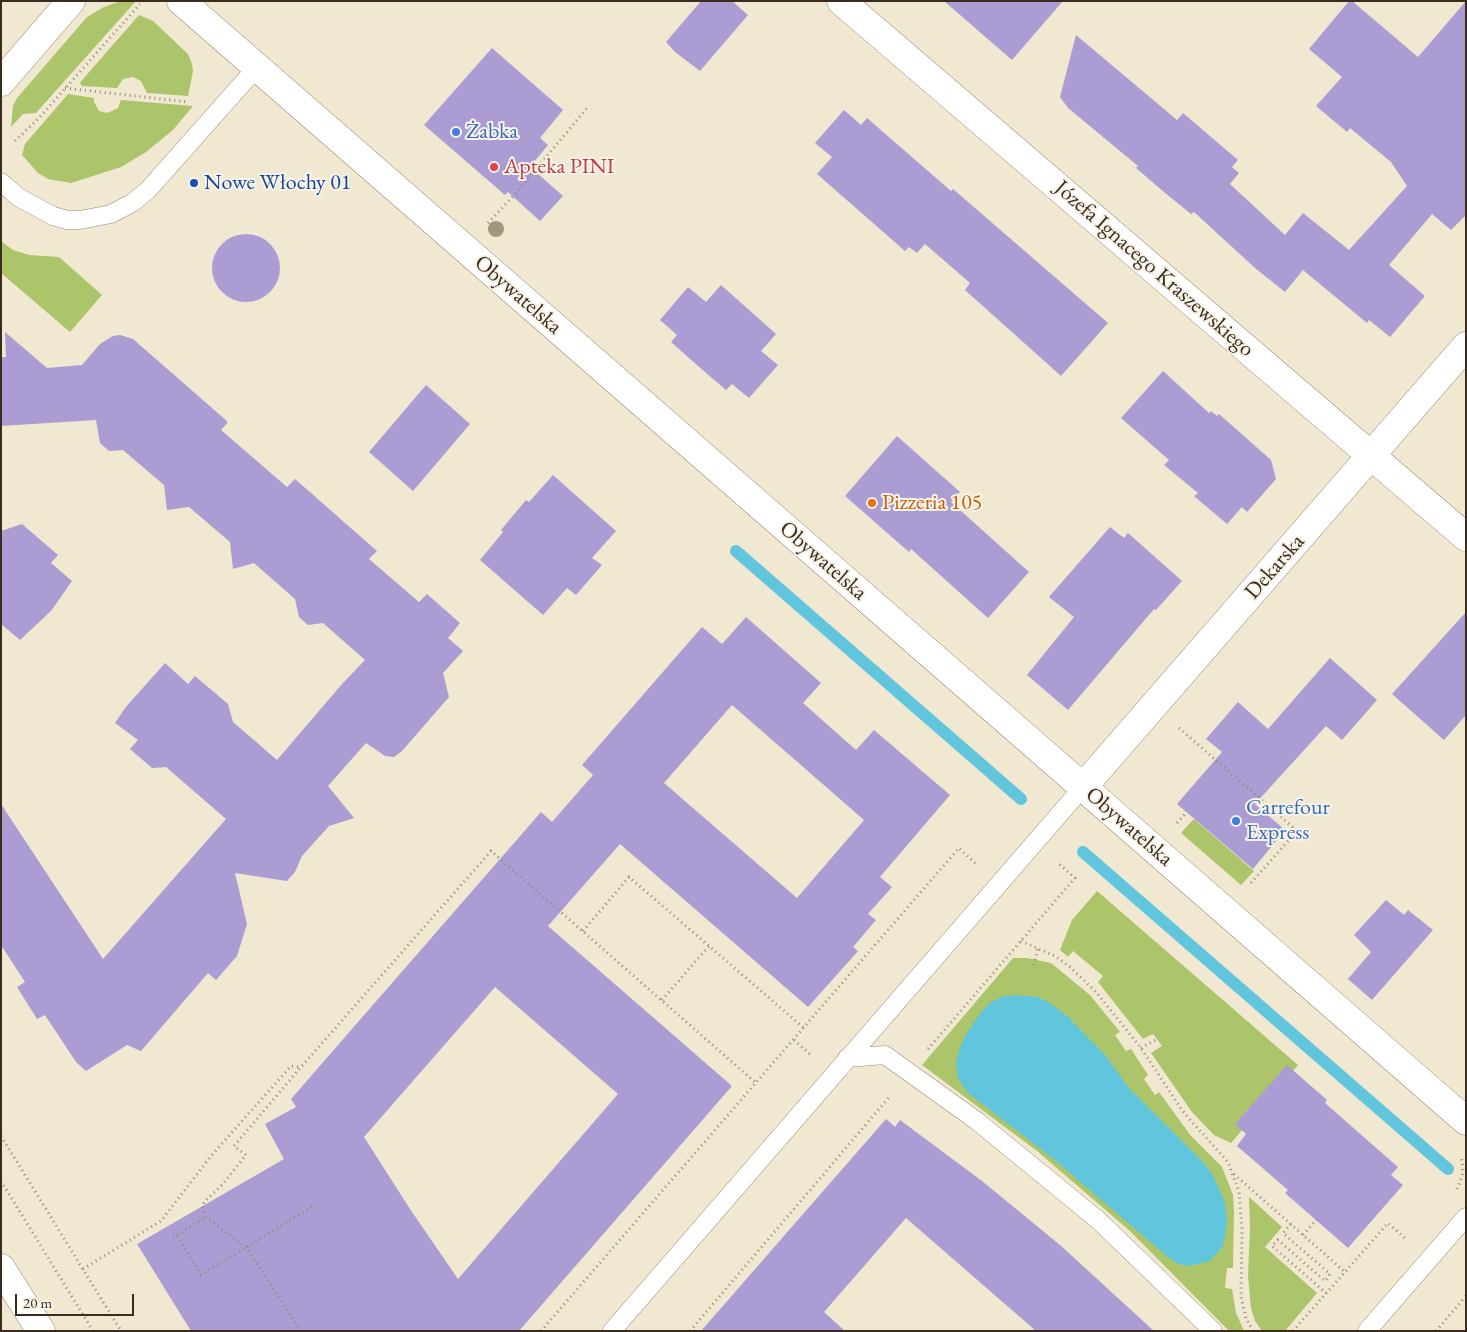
<!DOCTYPE html>
<meta charset="utf-8">
<style>
body{margin:0}
#map{position:relative;width:1467px;height:1332px;overflow:hidden;background:#f0e8d0;font-family:"EB Garamond",serif}
canvas{display:block}
.frame{position:absolute;inset:0;border:2px solid #3b2a1e;pointer-events:none}
.scale{position:absolute;left:15px;top:1294px;width:119px;height:22px;box-sizing:border-box;border:2px solid #3b2a1e;border-top:0;padding-left:6px;font-size:15px;line-height:18px;white-space:nowrap;color:#3b2a1e;-webkit-text-stroke:4px #f7f3e8;paint-order:stroke}
</style>
<div id="map">
<canvas width="1467" height="1332"></canvas>
<div class="frame"></div>
<div class="scale">20 m</div>
</div>
<script>
const ctx = document.querySelector('canvas').getContext('2d');
ctx.lineJoin = 'round';
function fill(path, color) { ctx.fillStyle = color; ctx.fill(path, 'evenodd'); }
const toPath = rows => new Path2D(rows.map(r => 'M' + r).join(''));
function strokePath(path, color, width, dash) { ctx.strokeStyle = color; ctx.lineWidth = width; ctx.lineCap = dash ? 'butt' : 'round'; ctx.setLineDash(dash || []); ctx.stroke(path); }
function drawText(font, color, halo, rows, align = 'center') {
  ctx.font = font + ' "EB Garamond",serif'; ctx.lineWidth = 4; ctx.setLineDash([]); ctx.textBaseline = 'middle'; ctx.strokeStyle = halo; ctx.fillStyle = color; for (const [text, x, y, turn = 0] of rows) {
    ctx.save(); ctx.translate(x, y); ctx.rotate((+turn || 0) * Math.PI / 180); ctx.textAlign = isNaN(turn) ? turn : align; if (halo) ctx.strokeText(text, 0, 0); ctx.fillText(text, 0, 0); ctx.restore();
  }
}
fill(toPath([
 [136,1,36,113,23,114,11,127,13,106,17,98,87,17,104,7,118,2],
 [139,15,153,21,188,54,192,64,193,71,188,96,147,93,141,81,133,77,123,79,117,88,82,86,80,83,83,79],
 [68,94,94,98,94,102,99,111,107,113,118,108,121,100,193,106,173,130,146,152,121,167,71,183,48,179,38,173,22,155,25,144],
 [1,241,13,250,29,255,59,257,102,295,70,332,1,273],
 [1194,819,1254,871,1241,885,1181,833],
 [1097,891,1298,1065,1231,1143,1214,1135,1192,1112,1151,1053,1162,1046,1153,1034,1143,1039,1098,982,1103,976,1073,951,1068,957,1060,950,1072,920],
 [1013,958,1027,958,1051,963,1090,995,1120,1032,1115,1035,1126,1051,1131,1049,1148,1075,1144,1079,1155,1095,1159,1092,1191,1136,1222,1167,1233,1195,1234,1211,1233,1268,1227,1268,1225,1288,1232,1289,1236,1313,1244,1331,1229,1331,1130,1231,1037,1151,922,1065],
 [1249,1197,1282,1227,1265,1247,1317,1293,1285,1331,1262,1331,1255,1321,1251,1308,1248,1276,1250,1227]
]), '#acc46a');
fill(toPath([
 [1015,995,1038,997,1050,1003,1067,1016,1105,1055,1128,1087,1202,1161,1213,1175,1224,1200,1226,1211,1227,1222,1223,1246,1210,1261,1189,1266,1178,1264,1168,1257,1056,1161,967,1092,958,1078,956,1063,960,1047,968,1031,982,1011,990,1003,1001,997]
]), '#60c5dd');
strokePath(toPath([
 [736,551,1021,799],
 [1083,852,1448,1169]
]), '#60c5dd', 12);
fill(toPath([
 [701,1,732,1,748,15,700,71,675,52,666,42],
 [944,1,1063,1,1012,60],
 [1349,1,1352,1,1418,57,1466,1,1466,215,1451,230,1432,214,1389,265,1425,296,1390,337,1369,320,1367,323,1303,270,1285,292,1255,268,1194,212,1191,214,1164,192,1136,168,1138,166,1068,108,1060,97,1076,35,1177,120,1183,113,1238,160,1232,167,1239,173,1230,184,1285,235,1303,213,1349,250,1407,186,1391,162,1350,128,1347,132,1316,106,1342,77,1309,49],
 [492,48,563,110,540,138,548,145,530,167,563,196,540,221,508,192,505,195,424,125],
 [844,110,861,125,867,118,951,191,953,189,1108,323,1061,376,965,290,970,283,925,244,917,253,909,247,905,251,817,174,832,157,815,143],
 '212 268a34 34 0 1 1 68 0a34 34 0 1 1-68 0Z',
 [721,285,776,334,761,351,778,365,749,398,732,384,726,390,698,366,671,342,677,335,660,320,688,287,706,302],
 [5,332,47,368,82,365,100,344,113,336,120,335,133,339,228,422,221,430,287,487,295,479,377,551,369,559,419,602,427,594,460,623,448,638,463,651,443,673,449,697,402,751,394,757,385,756,366,743,328,786,354,818,329,826,302,856,295,872,287,881,235,873,247,924,237,956,216,980,208,973,141,1051,127,1045,86,1071,76,1062,45,1015,37,1019,17,987,25,982,1,945,1,804,103,959,226,819,166,767,152,768,130,749,138,740,115,723,125,708,165,663,188,684,195,676,228,704,233,722,277,760,342,684,365,660,323,623,308,625,299,617,295,599,254,563,233,569,230,542,189,507,167,510,164,485,123,450,109,451,100,443,96,420,1,426,1,357,6,357],
 [1163,371,1209,413,1211,411,1217,416,1219,414,1271,460,1276,479,1247,512,1242,507,1227,524,1194,496,1198,493,1164,465,1169,460,1121,418],
 [426,385,470,424,413,491,369,452],
 [897,436,960,492,951,502,1029,572,988,618,911,549,909,552,845,496],
 [553,475,616,531,592,558,602,565,576,595,567,588,543,615,480,560,503,532,501,530,526,500,529,502],
 [22,524,58,555,51,563,72,581,51,611,20,640,1,624,1,531],
 [1110,527,1124,538,1128,533,1182,581,1156,610,1154,609,1068,710,1027,675,1074,617,1049,597],
 [1466,612,1466,715,1444,740,1392,694],
 [746,617,821,683,803,703,856,750,874,730,950,795,880,877,892,887,868,914,876,920,853,947,858,951,808,1007,620,844,548,926,732,1086,519,1331,191,1331,137,1244,284,1159,265,1124,296,1107,291,1099,541,812,552,822,593,775,582,765,702,627,722,644],
 [732,705,864,820,797,898,664,783],
 [495,987,618,1094,458,1279,410,1209,364,1137],
 [1330,658,1377,700,1342,740,1326,726,1255,804,1285,830,1253,869,1177,804,1222,752,1206,739,1238,702,1268,729],
 [1386,900,1404,915,1408,910,1433,930,1372,1000,1348,979,1371,952,1354,935],
 [1287,1065,1327,1100,1325,1103,1398,1167,1391,1175,1403,1185,1348,1248,1285,1193,1288,1190,1237,1146,1246,1134,1235,1124],
 [886,1119,895,1127,900,1120,982,1181,1060,1245,1154,1331,1036,1331,906,1218,824,1312,845,1331,701,1331]
]), '#ab9dd3');
const lane = toPath([
 [1,182,18,197,53,216,67,220,80,220,111,214,132,203,148,190,258,66],
 [847,1058,885,1055,977,1121,1098,1220,1213,1331],
 [612,1331,1083,787],
 [1367,1331,1466,1217]
]);
const street = toPath([
 [181,1,1466,1121],
 [841,1,1466,537],
 [1083,787,1466,346]
]);
const secondary = toPath([
 [1,82,71,1],
 [1,1268,41,1331]
]);
strokePath(lane, '#968977', 19);
strokePath(street, '#968977', 29);
strokePath(secondary, '#968977', 29);
strokePath(toPath([
 [65,88,188,102],
 [15,141,40,117,140,4],
 [488,223,517,192,587,108],
 [1179,728,1297,831,1249,885],
 [1177,823,1187,812],
 [583,931,629,877,804,1028],
 [1021,941,1055,956,1070,967,1096,992,1141,1048,1184,1113,1228,1162,1239,1192,1242,1229,1241,1297,1246,1318,1253,1331],
 [1034,965,1038,948],
 [662,1000,709,946],
 [794,1040,811,1055],
 [1141,1048,1157,1039],
 [928,1049,1075,878,1057,862],
 [1,1136,121,1331],
 [1234,1174,1345,1272],
 [1,1181,93,1331],
 [1457,1189,1462,1177,1463,1168,1461,1156],
 [1291,1224,1283,1233,1330,1274,1325,1281,1278,1240,1272,1246,1326,1293],
 [1303,1235,1319,1217],
 [177,1236,201,1275,313,1206],
 [173,1238,206,1217],
 [83,1269,161,1221,211,1156,291,1066,301,1067],
 [301,1331,246,1247,206,1217,202,1207,205,1201,222,1185,246,1155,234,1146,301,1067,491,851,756,1083],
 [541,1331,959,848,977,865],
 [690,1331,891,1095],
 [1293,1331,1388,1223,1407,1240],
 [1436,1331,1466,1296]
]), '#968977', 3, [1, 4]);
strokePath(lane, '#fff', 18);
strokePath(street, '#fff', 28);
strokePath(secondary, '#fff', 28);
ctx.fillStyle = '#9f997b';
for (const [x, y] of [
 [496,229]
]) { ctx.beginPath(); ctx.arc(x, y, 8, 0, 2 * Math.PI); ctx.fill(); }
for (const [x, y, r, color] of [
 [456,132,5,"#3f7fe0"],
 [494,167,5,"#e0444e"],
 [194,183,5,"#1a4fb4"],
 [872,503,5,"#e8710a"],
 [1236,821,5,"#3f7fe0"]
]) { const dot = new Path2D(); dot.arc(x, y, r, 0, 2 * Math.PI); ctx.fillStyle = color; ctx.fill(dot); strokePath(dot, '#f7f3e8', 2); }
drawText('22px', '#366cbe', '#f7f3e8', [
 ["Żabka",466,132],
 ["Carrefour",1246,808],
 ["Express",1246,833]
], 'left');
drawText('22px', '#be3a42', '#f7f3e8', [
 ["Apteka PINI",504,167]
], 'left');
drawText('22px', '#164399', '#f7f3e8', [
 ["Nowe Włochy 01",204,183]
], 'left');
drawText('22px', '#3b2a1e', '#f7f3e8', [
 ["Józefa Ignacego Kraszewskiego",1154,269,41],
 ["Obywatelska",518,295,41],
 ["Obywatelska",823,561,41],
 ["Dekarska",1275,567,-49],
 ["Obywatelska",1129,827,41]
]);
drawText('22px', '#c56008', '#f7f3e8', [
 ["Pizzeria 105",882,503]
], 'left');
</script>
